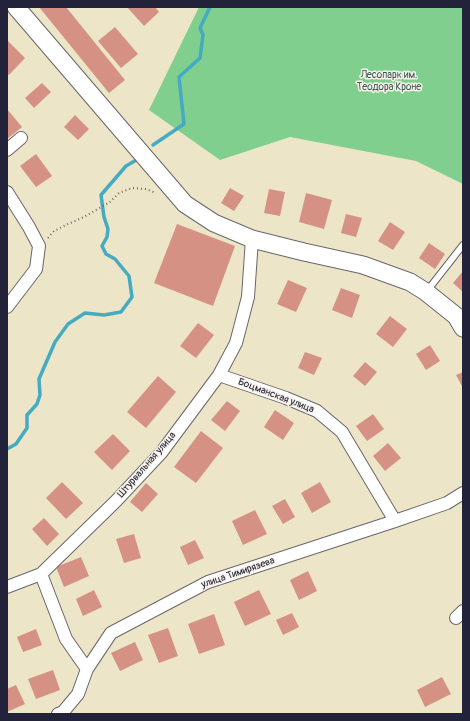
<!DOCTYPE html>
<meta charset="utf-8">
<style>
body{margin:0}
#map{position:relative;width:470px;height:721px;overflow:hidden;background:#ede5c8;font-family:Pangolin,sans-serif}
canvas{display:block}
.frame{position:absolute;inset:0;border:8px solid #22223b;pointer-events:none}
</style>
<div id="map">
<canvas width="470" height="721"></canvas>
<div class="frame"></div>
</div>
<script>
const ctx = document.querySelector('canvas').getContext('2d');
ctx.lineJoin = 'round';
function fill(path, color) { ctx.fillStyle = color; ctx.fill(path, 'evenodd'); }
const toPath = rows => new Path2D(rows.map(r => 'M' + r).join(''));
function strokePath(path, color, width, dash) { ctx.strokeStyle = color; ctx.lineWidth = width; ctx.lineCap = dash ? 'butt' : 'round'; ctx.setLineDash(dash || []); ctx.stroke(path); }
function drawText(font, color, halo, rows, align = 'center') {
  ctx.font = font + ' Pangolin,sans-serif'; ctx.lineWidth = 3; ctx.setLineDash([]); ctx.textBaseline = 'middle'; ctx.strokeStyle = halo; ctx.fillStyle = color; for (const [text, x, y, turn = 0] of rows) {
    ctx.save(); ctx.translate(x, y); ctx.rotate((+turn || 0) * Math.PI / 180); ctx.textAlign = isNaN(turn) ? turn : align; if (halo) ctx.strokeText(text, 0, 0); ctx.fillText(text, 0, 0); ctx.restore();
  }
}
fill(toPath([
 [199,7,463,7,463,184,416,161,290,137,220,160,149,110]
]), '#80cf8e');
strokePath(toPath([
 [153,145,184,124,179,77,200,58,203,35,200,28,210,7],
 [7,449,16,444,27,428,27,415,37,404,40,395,39,379,55,342,68,324,85,313,104,315,121,312,132,297,129,276,115,259,106,254,102,246,107,237,108,229,104,217,101,195,126,166,138,159]
]), '#44abc3', 3.5);
fill(toPath([
 [39,7,66,7,125,80,109,93],
 [127,7,155,7,159,12,144,26],
 [115,27,138,54,121,68,98,41],
 [7,40,25,58,9,75,7,73],
 [42,83,51,92,34,108,25,98],
 [7,109,22,127,7,139],
 [75,115,89,129,78,140,64,127],
 [36,154,52,176,36,187,20,166],
 [230,188,244,196,234,211,221,203],
 [269,189,285,192,280,216,264,213],
 [306,193,332,200,324,229,299,222],
 [346,214,362,218,356,237,341,233],
 [390,222,405,232,393,250,378,241],
 [177,224,235,246,213,306,154,283],
 [429,243,445,254,435,269,419,258],
 [463,271,463,292,453,283],
 [288,280,307,288,296,312,277,304],
 [341,288,360,295,352,318,332,310],
 [390,316,407,329,393,347,376,334],
 [198,323,214,335,196,358,180,346],
 [430,345,440,361,426,370,416,354],
 [305,352,322,358,314,375,298,368],
 [365,362,377,372,365,386,353,376],
 [463,372,463,388,456,375],
 [158,376,176,392,146,428,127,412],
 [227,401,240,411,225,431,211,420],
 [275,410,294,423,283,440,264,427],
 [373,414,384,429,367,441,356,426],
 [201,431,223,448,196,483,174,467],
 [113,434,130,451,112,470,94,452],
 [388,443,401,458,385,471,373,456],
 [62,482,83,503,66,519,46,498],
 [320,482,331,502,312,513,301,493],
 [146,483,158,494,142,512,130,502],
 [285,499,295,517,283,524,272,506],
 [255,510,267,534,243,545,232,521],
 [44,518,59,534,47,546,32,529],
 [134,534,141,558,124,563,116,539],
 [195,540,204,558,188,565,180,547],
 [81,557,89,576,64,587,56,567],
 [308,571,317,591,299,600,290,580],
 [94,590,102,607,83,616,76,599],
 [259,590,271,614,245,626,234,602],
 [292,613,299,627,283,635,276,620],
 [214,614,225,645,199,654,188,624],
 [168,628,178,656,159,663,148,635],
 [36,629,42,645,23,652,17,637],
 [135,642,143,660,120,671,111,653],
 [53,670,60,690,36,699,28,679],
 [442,677,451,694,425,707,417,690],
 [16,685,25,704,7,712,7,689]
]), '#d59284');
const service = toPath([
 [427,291,463,245]
]);
const minor = toPath([
 [7,150,21,138],
 [7,192,29,227,39,246,36,269,7,307],
 [219,375,286,398,317,411,342,432,395,521],
 [41,574,66,639,87,669],
 [7,587,41,574,116,501,161,453,219,375,236,343,248,297,252,239],
 [456,618,463,611],
 [58,714,63,712,78,694,87,669,111,633,208,582,395,521,447,503,463,493]
]);
const secondary = toPath([
 [16,7,185,204,214,223,252,239,304,252,363,265,410,282,426,292,456,316,463,328]
]);
strokePath(service, '#69666c', 8);
strokePath(minor, '#69666c', 14);
strokePath(secondary, '#69666c', 19);
strokePath(toPath([
 [48,238,54,231,68,224,84,217,110,202,119,193,132,188,146,189,156,193]
]), '#69666c', 2, [1, 3]);
strokePath(service, '#fff', 6);
strokePath(minor, '#fff', 12);
strokePath(secondary, '#fff', 17);
drawText('10px', '#3e5654', '#f7f3e8', [
 ["Лесопарк им.",389,75],
 ["Теодора Кроне",389,87]
]);
drawText('10px', '#22223b', '#f7f3e8', [
 ["Боцманская улица",276,396,21],
 ["Штурвальная улица",147,465,-49],
 ["улица Тимирязева",238,573,-19]
]);
</script>
